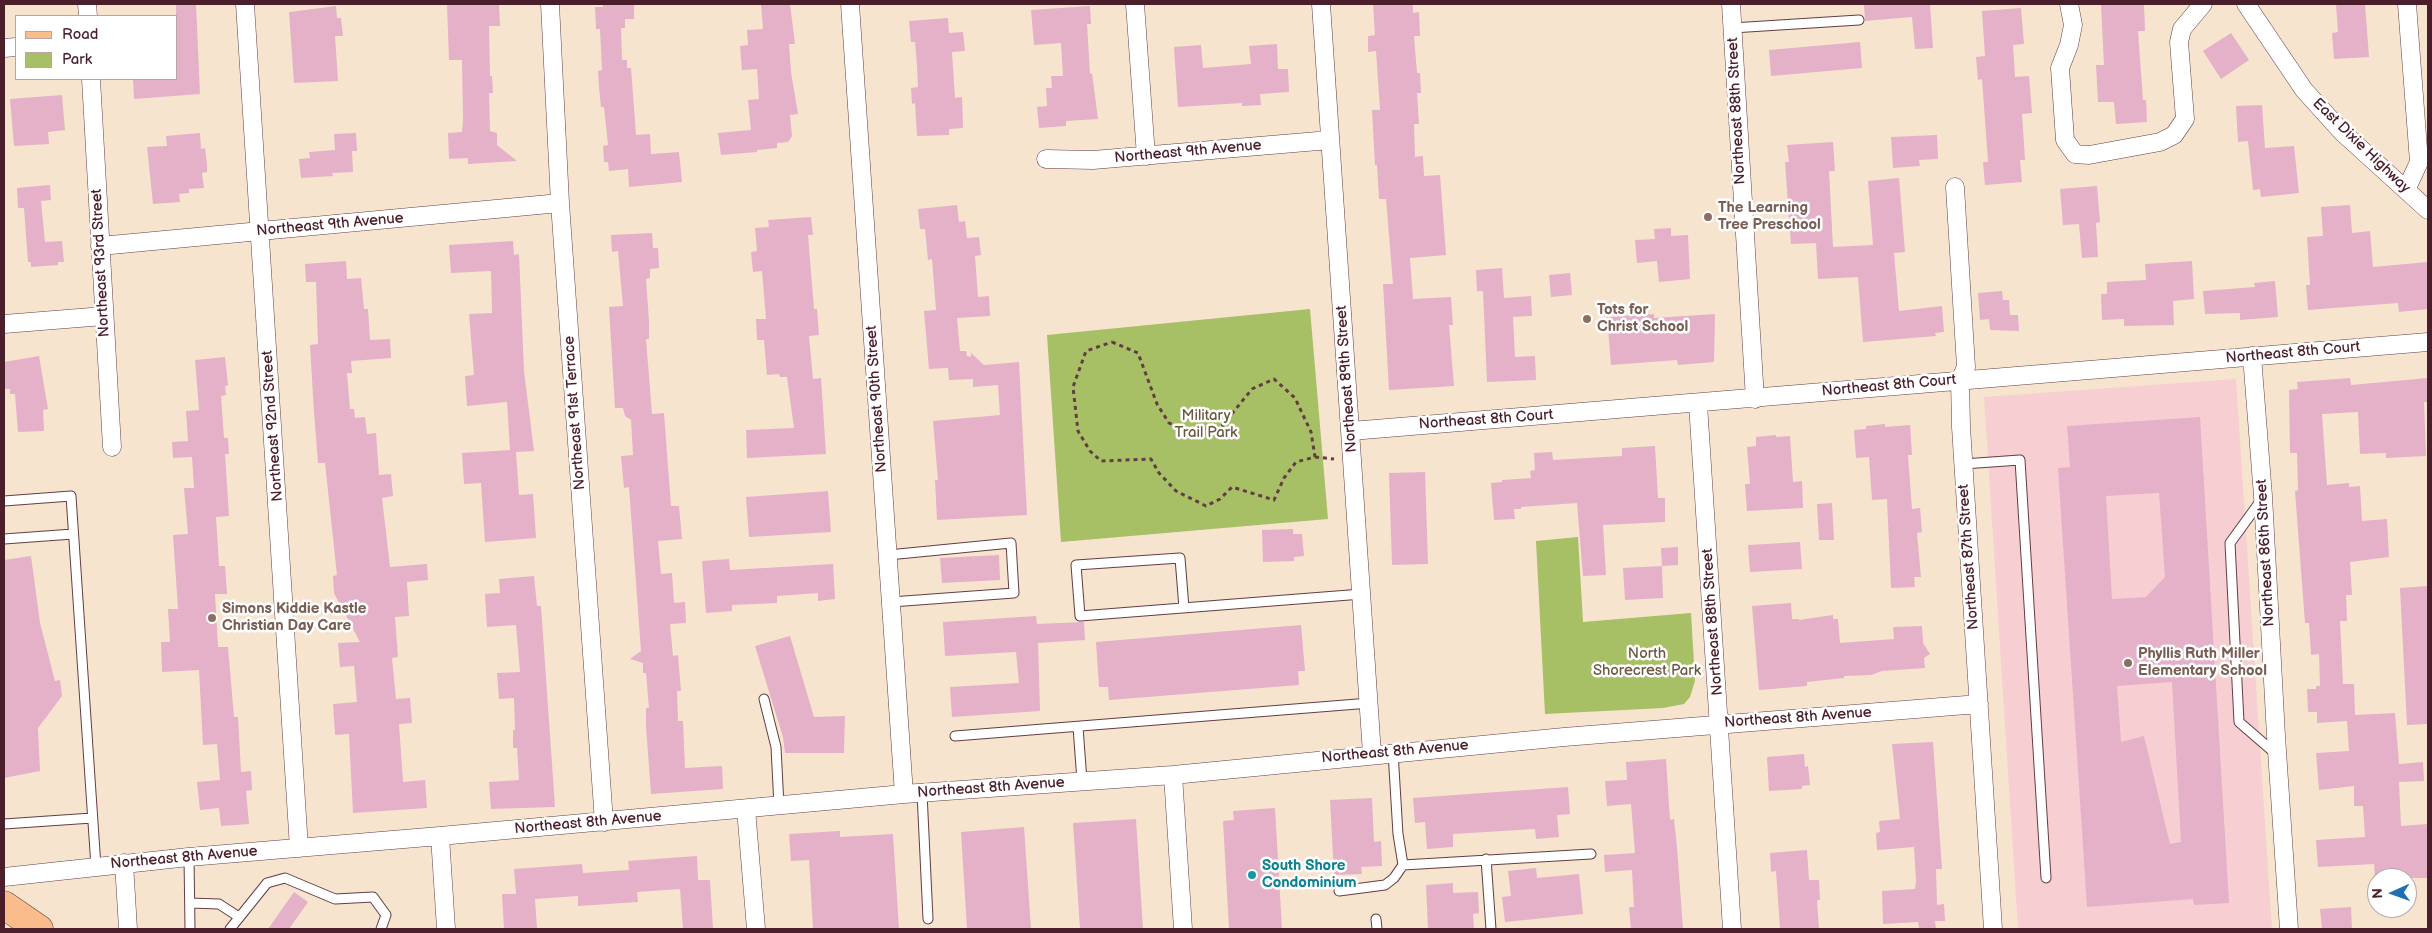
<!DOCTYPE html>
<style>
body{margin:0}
#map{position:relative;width:2432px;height:933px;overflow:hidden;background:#f7e4cf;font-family:"Balsamiq Sans",sans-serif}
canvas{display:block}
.frame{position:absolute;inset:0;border:5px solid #4a1f2b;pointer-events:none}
.legend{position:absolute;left:15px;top:15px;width:162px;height:65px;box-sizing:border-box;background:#fff;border:1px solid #b7a5aa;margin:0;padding:6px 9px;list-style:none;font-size:15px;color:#4a1f2b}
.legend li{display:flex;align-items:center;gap:10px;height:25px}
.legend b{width:25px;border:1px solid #b7a5aa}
.north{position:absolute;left:2367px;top:868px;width:50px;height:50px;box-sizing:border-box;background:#fff;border:1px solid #b7a5aa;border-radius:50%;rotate:268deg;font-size:14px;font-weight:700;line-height:20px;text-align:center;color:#4a1f2b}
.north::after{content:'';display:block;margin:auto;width:18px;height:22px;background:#1f6fb2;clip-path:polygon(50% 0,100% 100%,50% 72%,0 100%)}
</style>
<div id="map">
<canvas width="2432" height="933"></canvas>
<div class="frame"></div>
<ul class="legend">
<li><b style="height:6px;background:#fabc8b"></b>Road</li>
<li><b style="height:14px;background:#a7bf65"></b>Park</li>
</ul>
<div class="north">N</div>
</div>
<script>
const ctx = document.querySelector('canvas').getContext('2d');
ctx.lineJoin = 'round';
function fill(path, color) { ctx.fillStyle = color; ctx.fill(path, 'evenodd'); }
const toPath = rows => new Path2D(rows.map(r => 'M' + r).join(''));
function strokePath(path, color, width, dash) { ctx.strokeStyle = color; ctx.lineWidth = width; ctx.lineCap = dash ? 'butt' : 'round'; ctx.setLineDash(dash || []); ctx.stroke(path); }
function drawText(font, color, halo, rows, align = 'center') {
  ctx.font = font + ' "Balsamiq Sans",sans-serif'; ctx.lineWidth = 5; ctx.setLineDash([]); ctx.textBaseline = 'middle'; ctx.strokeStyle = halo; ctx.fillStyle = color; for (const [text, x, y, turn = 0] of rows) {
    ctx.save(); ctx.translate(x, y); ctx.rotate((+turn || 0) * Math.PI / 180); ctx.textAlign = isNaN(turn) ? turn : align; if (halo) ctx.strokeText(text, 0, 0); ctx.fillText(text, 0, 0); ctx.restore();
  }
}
fill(toPath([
 [2236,379,2272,929,2018,929,1984,397]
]), '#f7cfd2');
fill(toPath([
 [1310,309,1328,519,1061,542,1047,335],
 [1578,537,1583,622,1691,613,1695,681,1690,697,1684,704,1663,708,1545,714,1536,541]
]), '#a7bf65');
fill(toPath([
 [176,4,196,4,200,94,134,99,133,79,176,79],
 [447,4,499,4,500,26,489,26,490,76,492,76,493,93,489,93,490,131,497,133,497,145,517,161,468,164,468,158,449,159,448,133,462,132,463,119,462,60,449,60],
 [603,4,634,4,634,19,625,19,625,28,621,28,622,60,627,60,627,68,631,68,636,135,650,134,651,154,679,152,682,182,629,187,628,169,609,171,608,162,604,162,603,146,608,145,604,107,601,107,599,87,598,71,602,70,600,29,596,29,595,7,603,7],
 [761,4,790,4,795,44,789,44,791,72,798,114,790,115,792,136,788,142,777,143,777,148,757,150,757,152,721,155,718,133,751,130,748,100,759,99,757,69,742,70,740,46,748,45,747,30,763,29],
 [1373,4,1413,4,1413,13,1419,12,1420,36,1414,36,1417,73,1420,73,1421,93,1417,93,1419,124,1414,124,1415,157,1423,156,1424,176,1440,175,1446,255,1410,258,1413,299,1451,297,1453,325,1449,325,1454,386,1389,390,1383,284,1393,284,1386,199,1379,199,1377,165,1375,165,1372,110,1380,110,1376,51,1368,52,1368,36,1375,35],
 [1864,4,1930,4,1933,48,1915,49,1912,17,1865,21],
 [2101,4,2144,4,2145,31,2138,31,2143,100,2146,100,2147,122,2116,124,2114,102,2098,102,2096,65,2104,65],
 [2336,4,2365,4,2369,57,2334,59,2332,33,2338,32],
 [336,6,337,18,341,18,343,36,335,36,338,81,294,83,289,12],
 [1090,6,1091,24,1087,24,1090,74,1092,73,1098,119,1066,121,1066,126,1039,128,1037,107,1047,106,1046,88,1052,88,1051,76,1063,76,1061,43,1034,45,1031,10],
 [2021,8,2024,44,2013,45,2015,77,2029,76,2032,113,2022,114,2025,160,2020,160,2022,182,1985,185,1983,162,1988,162,1982,79,1978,80,1976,57,1985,56,1982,11],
 [948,18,949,33,963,32,965,51,952,52,955,98,962,97,963,128,949,129,949,135,917,136,915,103,912,104,911,88,918,87,917,66,915,42,911,42,909,21],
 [2231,33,2249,60,2221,79,2203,51],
 [1860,42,1862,68,1771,76,1769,50],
 [1277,44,1278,69,1288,69,1289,92,1260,94,1261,105,1242,106,1242,103,1178,107,1174,47,1201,45,1203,68,1251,64,1249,46],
 [62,95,65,130,48,132,49,144,14,146,10,99],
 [2262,105,2265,148,2294,146,2299,193,2261,197,2260,189,2253,190,2248,141,2238,142,2236,106],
 [200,133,201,149,205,148,207,165,207,172,202,173,204,188,189,189,189,193,179,194,180,202,153,204,147,147,167,146,166,136],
 [356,133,357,151,352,151,353,172,332,173,333,176,301,178,299,159,310,158,309,152,335,150,334,134],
 [1937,135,1938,159,1919,160,1920,166,1893,168,1891,137],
 [1833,142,1835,171,1829,171,1833,247,1873,245,1868,181,1899,178,1905,252,1894,253,1899,311,1942,306,1944,332,1935,333,1936,336,1863,342,1858,277,1818,279,1816,243,1791,244,1785,162,1789,162,1787,145],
 [50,185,51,200,41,201,45,242,62,241,64,262,58,262,58,265,31,267,31,262,28,262,24,208,18,208,17,188],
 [2097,186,2100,222,2096,223,2098,257,2082,258,2079,224,2063,225,2060,189],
 [957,205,959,222,965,221,967,238,979,237,981,255,975,256,978,297,989,296,990,316,957,318,960,351,966,351,967,356,971,357,971,353,984,365,1019,362,1027,515,937,520,935,480,938,480,933,421,1000,415,998,385,973,387,973,379,949,380,948,368,929,369,924,311,936,310,932,259,928,260,925,229,920,229,918,209],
 [2350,205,2352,233,2370,231,2373,267,2428,262,2428,309,2399,312,2398,303,2308,310,2306,285,2310,285,2307,237,2323,236,2321,207],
 [811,217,813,235,808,235,814,309,817,309,819,335,809,336,813,379,821,378,826,454,747,458,746,430,794,428,787,377,780,377,779,374,767,375,764,340,757,340,756,319,766,319,762,271,753,272,751,252,757,251,755,228,769,227,768,220],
 [1671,228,1671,236,1688,235,1690,279,1659,282,1657,261,1637,263,1635,240,1655,239,1654,229],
 [652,233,653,248,658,248,659,268,650,269,650,278,646,279,649,322,649,339,646,339,652,414,664,413,671,506,679,506,682,539,658,541,661,574,672,573,674,603,685,602,686,623,670,624,673,656,678,655,681,691,677,691,678,721,683,721,685,768,722,766,723,789,651,794,646,726,646,708,649,708,646,673,643,673,643,663,630,659,641,651,629,487,624,488,621,456,633,455,631,420,625,416,623,408,615,408,609,307,623,306,618,251,612,252,611,235],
 [513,241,514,255,519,254,524,371,534,451,516,452,519,495,533,494,536,538,485,542,481,483,464,484,462,453,510,450,507,402,467,406,465,376,474,375,469,314,492,313,491,271,451,273,449,245],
 [346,261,347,279,361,278,364,309,368,309,370,340,390,339,391,358,351,361,352,373,347,373,350,409,354,409,355,418,365,417,367,434,376,433,379,475,391,474,393,496,382,498,390,567,427,564,428,580,407,582,409,616,395,617,398,657,392,658,396,699,410,698,412,723,399,724,403,782,425,780,427,808,353,813,349,734,335,735,333,704,357,702,354,666,340,667,338,643,360,642,334,593,333,576,337,575,325,463,318,463,314,412,310,345,318,344,316,282,306,282,305,264],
 [2192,261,2194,299,2173,301,2174,325,2124,326,2124,319,2102,320,2101,294,2107,294,2107,282,2146,280,2145,264],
 [1502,268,1504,298,1531,296,1532,316,1513,317,1515,357,1535,356,1536,380,1487,382,1483,291,1477,291,1476,270],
 [1570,273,1572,295,1551,297,1549,275],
 [2275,281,2278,317,2240,320,2240,313,2205,314,2203,291,2255,287,2254,283],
 [2002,291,2003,300,2009,300,2010,315,2018,315,2019,331,1990,330,1989,319,1980,320,1978,293],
 [1654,314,1654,318,1715,314,1714,362,1678,365,1677,360,1611,365,1607,317],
 [39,356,48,409,43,410,44,431,18,432,15,394,10,394,10,389,4,389,4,362],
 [225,357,228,385,225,386,226,395,221,396,224,438,228,438,229,454,225,454,229,516,216,517,219,566,225,566,227,594,215,594,218,647,228,647,234,717,238,717,241,772,251,771,252,790,246,791,249,824,221,826,219,808,200,810,197,782,220,780,217,744,203,745,199,670,162,672,161,642,170,642,168,609,178,609,173,535,188,534,184,488,194,488,192,457,173,458,172,442,188,441,186,411,199,410,195,360],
 [2350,378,2351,385,2428,378,2428,402,2424,402,2426,456,2386,458,2386,453,2360,454,2358,412,2322,414,2327,485,2349,483,2349,487,2360,486,2362,521,2387,519,2389,557,2350,562,2352,595,2346,595,2347,621,2340,621,2343,684,2354,684,2355,715,2395,713,2399,764,2423,762,2424,781,2399,782,2401,826,2428,824,2428,878,2375,878,2374,864,2318,867,2316,840,2365,837,2363,806,2354,806,2354,786,2319,790,2316,753,2349,751,2347,721,2317,723,2317,712,2308,712,2307,689,2316,689,2316,686,2320,686,2319,654,2311,655,2309,623,2305,623,2295,491,2298,490,2297,453,2290,453,2289,390,2298,389,2297,382],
 [2200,417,2229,903,2194,905,2193,899,2087,907,2058,468,2070,467,2067,426],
 [2159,493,2165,577,2146,597,2112,599,2106,496],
 [2172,682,2181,842,2170,844,2144,736,2121,742,2117,686],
 [1885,424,1885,427,1910,425,1912,455,1908,455,1912,509,1920,508,1922,532,1917,533,1921,577,1914,577,1915,587,1891,588,1887,499,1872,500,1869,457,1856,458,1854,430,1866,429,1866,426],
 [1776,435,1776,437,1790,436,1793,482,1802,481,1803,508,1747,511,1745,484,1750,484,1747,447,1756,446,1756,437],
 [1655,446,1658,498,1665,498,1665,522,1603,525,1606,575,1583,576,1577,503,1521,507,1521,509,1514,509,1515,519,1494,520,1491,483,1502,482,1502,480,1531,478,1530,471,1535,470,1534,453,1552,452,1553,460,1622,456,1622,448],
 [1425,472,1428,564,1392,565,1389,473],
 [828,491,831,532,749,537,746,497],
 [1832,503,1834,540,1819,540,1817,504],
 [1293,529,1293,534,1302,534,1304,556,1294,557,1294,561,1263,562,1262,530],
 [1800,542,1802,569,1750,572,1748,545],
 [1678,547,1678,565,1662,566,1663,598,1625,600,1623,568,1662,566,1661,548],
 [999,555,1000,580,942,583,940,558],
 [31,556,40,623,55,681,60,680,62,696,38,728,40,771,4,778,4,560],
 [729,559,730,570,833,564,835,599,818,601,818,593,777,596,777,603,732,605,732,611,706,613,702,561],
 [534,576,537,606,541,606,555,807,491,809,489,782,519,780,517,748,513,748,513,730,515,730,514,698,499,699,497,673,520,672,516,625,487,627,485,594,500,593,499,579],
 [2428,586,2428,724,2407,725,2400,588],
 [1791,603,1792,619,1799,619,1799,620,1833,615,1833,619,1838,619,1840,643,1894,639,1893,627,1922,626,1923,643,1930,654,1924,658,1925,668,1882,671,1871,675,1844,676,1844,678,1807,682,1807,686,1759,690,1752,606],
 [1036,616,1037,624,1084,622,1085,640,1038,643,1040,711,952,717,950,687,1019,683,1016,652,945,656,943,622],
 [1301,625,1305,671,1298,671,1299,685,1109,700,1108,687,1099,687,1096,642],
 [790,636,814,717,845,716,844,753,785,753,783,737,755,646],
 [1933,742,1942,869,1936,869,1937,905,1944,904,1945,921,1935,921,1936,929,1919,929,1918,922,1883,924,1882,891,1915,889,1916,881,1914,847,1877,850,1876,833,1880,832,1879,821,1900,819,1892,744],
 [1804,754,1805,767,1808,766,1810,785,1802,786,1802,789,1769,791,1767,757],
 [1666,759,1670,820,1674,819,1677,847,1683,929,1631,929,1629,907,1634,907,1632,870,1605,872,1604,855,1635,853,1631,804,1607,806,1605,781,1627,780,1626,762],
 [1568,787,1570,814,1557,815,1559,837,1536,839,1535,829,1453,834,1453,847,1427,849,1425,822,1415,823,1413,798],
 [1372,798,1374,842,1381,841,1382,866,1361,867,1362,874,1334,875,1330,800],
 [1275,808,1282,929,1229,929,1223,821,1234,820,1233,811],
 [1136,819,1143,929,1080,929,1073,823],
 [1024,827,1031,929,967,929,961,832],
 [840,831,840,837,893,834,899,929,813,929,809,860,791,861,789,834],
 [1807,850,1809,880,1819,880,1820,900,1817,900,1819,929,1780,929,1776,871,1771,872,1770,853],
 [697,856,698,880,710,880,713,929,683,929,680,889,637,892,638,902,578,906,578,896,535,899,537,929,504,929,502,894,516,894,514,869,582,864,583,873,629,870,628,861],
 [1536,868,1537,878,1579,874,1583,914,1505,922,1502,897,1511,896,1508,871],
 [1453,883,1453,893,1478,892,1479,913,1473,914,1474,929,1428,929,1426,885],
 [294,892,308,902,289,929,268,929],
 [2351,907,2352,929,2322,929,2320,909]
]), '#e4b1c9');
const service = toPath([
 [1732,28,1859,20],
 [1963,464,2020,460,2046,878],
 [2262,499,2230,543,2239,722,2276,754],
 [4,501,71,496,96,867],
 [4,539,73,534],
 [888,555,1011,543,1014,593,891,602],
 [1184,608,1180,558,1076,565,1080,616,1362,594],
 [764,699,776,747,779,806],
 [1078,727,1082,781],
 [955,736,1370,703],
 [1393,752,1398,834,1403,865],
 [922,793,928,919],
 [4,824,92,818],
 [189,857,190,929],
 [1486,859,1491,929],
 [1339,891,1385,885,1394,878,1403,865,1591,854],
 [190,903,219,904,239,917],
 [1376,919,1377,929],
 [230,929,267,883,285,878,335,899,373,897,386,915,381,929]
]);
const minor = toPath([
 [87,4,88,16],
 [245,4,299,848],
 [550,4,560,203,604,822],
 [850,4,904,794],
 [1135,4,1146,156],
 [1321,4,1372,754],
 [1731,4,1755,399],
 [2069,4,2073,25,2069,45,2060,68,2065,140,2075,154,2089,155,2160,142,2174,135,2185,119,2179,42,2182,29,2203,4],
 [2246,4,2304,90,2342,132,2428,210],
 [4,48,16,47],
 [91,79,112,447],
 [1046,159,1093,160,1330,140],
 [1955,187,1966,367,1960,380,1961,427,1993,929],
 [2406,190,2419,162,2407,4],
 [100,246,560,203],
 [4,324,104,316],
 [2252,356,2263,496,2276,736,2289,929],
 [1698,404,1732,929],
 [1351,431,2428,342],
 [1173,775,1183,929],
 [746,809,756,929],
 [440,836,446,929],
 [124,863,128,929],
 [4,877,189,857,440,836,904,794,1173,775,1564,737,1979,704]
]);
const primary = toPath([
 [4,905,39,929]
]);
strokePath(service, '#643d44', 11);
strokePath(minor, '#643d44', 19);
strokePath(primary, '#643d44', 29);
strokePath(toPath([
 [1112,342,1138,353,1157,404,1169,423,1188,432,1222,426,1252,389,1274,379,1295,398,1311,432,1315,457,1296,462,1284,478,1274,500,1232,487,1220,499,1206,506,1176,491,1159,473,1151,459,1101,461,1090,451,1078,431,1073,387,1086,351,1112,342],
 [1315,457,1334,459]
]), '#643d44', 3, [4, 4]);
strokePath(service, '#fff', 9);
strokePath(minor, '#fff', 18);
strokePath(primary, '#fabc8b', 28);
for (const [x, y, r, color] of [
 [1708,217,5,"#8d6e63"],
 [1587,319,5,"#8d6e63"],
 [212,618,5,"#8d6e63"],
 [2128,663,5,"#8d6e63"],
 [1252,875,5,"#0f9aa8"]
]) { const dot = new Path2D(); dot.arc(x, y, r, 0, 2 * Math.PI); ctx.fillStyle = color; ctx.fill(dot); strokePath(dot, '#fff', 2); }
drawText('15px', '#4a1f2b', '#fff', [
 ["Northeast 88th Street",1737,111,-93],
 ["East Dixie Highway",2361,146,44],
 ["Northeast 9th Avenue",1188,152,-5],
 ["Northeast 9th Avenue",330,225,-5],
 ["Northeast 93rd Street",101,263,-93],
 ["Northeast 8th Court",2293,353,-5],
 ["Northeast 89th Street",1347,379,-94],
 ["Northeast 8th Court",1889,386,-5],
 ["Northeast 90th Street",877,399,-94],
 ["Northeast 91st Terrace",575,413,-94],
 ["Northeast 8th Court",1486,420,-4],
 ["Northeast 92nd Street",273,426,-94],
 ["Northeast 86th Street",2266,553,-93],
 ["Northeast 87th Street",1969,557,-94],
 ["Northeast 88th Street",1713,622,-94],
 ["Northeast 8th Avenue",1798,718,-4],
 ["Northeast 8th Avenue",1395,752,-5],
 ["Northeast 8th Avenue",991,788,-4],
 ["Northeast 8th Avenue",588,823,-5],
 ["Northeast 8th Avenue",184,858,-5]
]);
drawText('bold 15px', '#785e54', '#fff', [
 ["The Learning",1718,208],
 ["Tree Preschool",1718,225],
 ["Tots for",1597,310],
 ["Christ School",1597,327],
 ["Simons Kiddie Kastle",222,609],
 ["Christian Day Care",222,626],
 ["Phyllis Ruth Miller",2138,654],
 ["Elementary School",2138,671]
], 'left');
drawText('15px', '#6b573f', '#fff', [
 ["Military",1206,416],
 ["Trail Park",1206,433],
 ["North",1647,654],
 ["Shorecrest Park",1647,671]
]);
drawText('bold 15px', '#0d838f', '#fff', [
 ["South Shore",1262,866],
 ["Condominium",1262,883]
], 'left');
</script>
